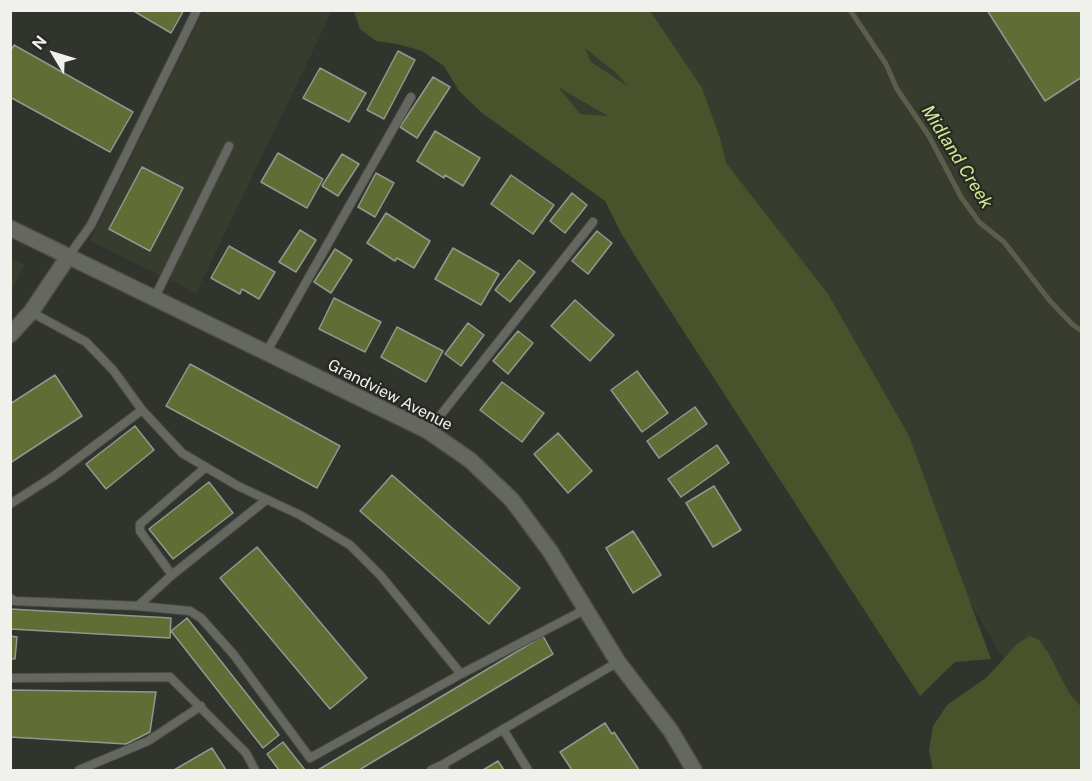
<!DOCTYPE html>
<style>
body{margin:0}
#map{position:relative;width:1092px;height:781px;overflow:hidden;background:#31332d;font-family:"Public Sans",sans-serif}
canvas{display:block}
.frame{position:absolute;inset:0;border:12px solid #f0f1ed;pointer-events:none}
.north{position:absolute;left:24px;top:24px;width:60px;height:60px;-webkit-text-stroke:4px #272923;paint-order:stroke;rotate:308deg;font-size:16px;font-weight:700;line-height:24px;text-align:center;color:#f0f1ed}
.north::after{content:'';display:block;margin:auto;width:21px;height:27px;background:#f0f1ed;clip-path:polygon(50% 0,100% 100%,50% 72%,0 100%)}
</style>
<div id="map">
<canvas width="1092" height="781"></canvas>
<div class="frame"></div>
<div class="north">N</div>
</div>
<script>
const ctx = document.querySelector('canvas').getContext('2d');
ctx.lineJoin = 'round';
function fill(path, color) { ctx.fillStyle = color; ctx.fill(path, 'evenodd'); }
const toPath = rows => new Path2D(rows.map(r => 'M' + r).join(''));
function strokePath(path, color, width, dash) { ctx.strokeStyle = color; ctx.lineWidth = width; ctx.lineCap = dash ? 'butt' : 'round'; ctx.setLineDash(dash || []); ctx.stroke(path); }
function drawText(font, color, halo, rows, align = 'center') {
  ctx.font = font + ' "Public Sans",sans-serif'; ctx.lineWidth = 4.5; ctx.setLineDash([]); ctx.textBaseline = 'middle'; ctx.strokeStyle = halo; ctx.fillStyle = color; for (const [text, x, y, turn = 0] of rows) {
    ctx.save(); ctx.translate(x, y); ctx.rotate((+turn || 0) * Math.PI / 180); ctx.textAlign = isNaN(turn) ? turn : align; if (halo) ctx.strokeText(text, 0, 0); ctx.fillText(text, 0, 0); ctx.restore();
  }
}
fill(toPath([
 [203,11,332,11,196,293,90,241],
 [378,11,1081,11,1081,770,1070,770,834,375],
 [11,258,24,265,11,293]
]), '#383c2f');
fill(toPath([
 [354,11,650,11,702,88,720,138,726,163,828,294,909,436,991,659,955,662,920,696,649,278,621,233,605,201,482,113,459,91,444,66,422,51,397,44,376,41,360,29],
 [585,48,615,72,629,87,591,62],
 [559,88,560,88,608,116,580,114],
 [1030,636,1039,640,1049,654,1069,693,1081,707,1081,770,933,770,929,750,933,726,947,705,987,677,1018,643]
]), '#48522b');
strokePath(toPath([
 [850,10,886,64,897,89,929,136,961,197,979,222,1004,242,1050,301,1073,325,1082,331]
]), '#5b5f4a', 5);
const building = toPath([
 [132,10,184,10,171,33,132,10],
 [987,10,1082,10,1082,77,1045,101,987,10],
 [14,45,133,112,110,152,10,97,10,52,14,45],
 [398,51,415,60,384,119,367,110,398,51],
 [320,68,366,93,349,122,303,98,320,68],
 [433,77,450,87,417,138,400,127,433,77],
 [435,131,480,158,463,186,445,175,444,178,417,161,435,131],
 [278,153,323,179,307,208,261,182,278,153],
 [342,154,359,164,338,196,322,186,342,154],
 [142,167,183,188,150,251,109,229,142,167],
 [376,173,394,183,375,217,358,207,376,173],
 [511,175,554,205,533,234,491,204,511,175],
 [572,193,587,205,565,233,550,221,572,193],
 [386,213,430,241,414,268,397,258,395,261,367,243,386,213],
 [300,230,316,240,296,272,279,262,300,230],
 [597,231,612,243,588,274,572,261,597,231],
 [229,246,275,272,259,299,242,289,240,294,211,278,229,246],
 [453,248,499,274,481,305,435,279,453,248],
 [335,249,352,260,331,293,314,282,335,249],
 [519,260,535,272,510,302,495,290,519,260],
 [334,298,381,322,365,352,319,329,334,298],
 [575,300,614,335,590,361,551,326,575,300],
 [468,323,484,335,461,366,445,354,468,323],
 [397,327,443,351,426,382,381,357,397,327],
 [518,331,533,343,508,374,493,361,518,331],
 [190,364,340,446,317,488,166,406,190,364],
 [637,371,668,413,642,432,611,390,637,371],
 [55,375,82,416,10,463,10,404,55,375],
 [502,382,544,413,522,442,480,410,502,382],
 [695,407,707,424,659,458,647,441,695,407],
 [135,426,154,450,106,489,86,464,135,426],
 [558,433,592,471,568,493,534,454,558,433],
 [717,445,729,463,681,497,668,479,717,445],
 [392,475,520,588,489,624,360,511,392,475],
 [209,482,233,513,173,559,149,529,209,482],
 [714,486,741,530,713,547,686,503,714,486],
 [633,531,661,575,633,593,606,548,633,531],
 [257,547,367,678,330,709,220,578,257,547],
 [10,609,171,618,170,638,10,629,10,609],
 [187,618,279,735,263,748,171,631,187,618],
 [10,636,17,637,15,659,10,659,10,636],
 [543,636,553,654,359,770,318,770,543,636],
 [10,690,156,692,150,732,126,744,10,737,10,690],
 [605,723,612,734,614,732,639,770,572,770,560,752,605,723],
 [283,742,305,770,279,770,267,754,283,742],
 [212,748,226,770,174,770,212,748],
 [498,761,504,770,483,770,498,761]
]);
fill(building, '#606e35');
strokePath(building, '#94978f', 1.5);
const service = toPath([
 [68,257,91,225,197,10],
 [154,299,229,146],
 [31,312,86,342,113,370,142,410,182,453,238,486,300,515,350,545,381,576,461,674],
 [266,353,411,97],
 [428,431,593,222],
 [10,504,54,476,142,410],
 [172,575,140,531,140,524,206,467],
 [10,598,15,601,138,606,172,575,266,500],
 [138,606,190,611,201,618,234,655,310,758,461,674,586,609],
 [10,678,170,677,246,753,255,770],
 [503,729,528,770],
 [79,770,148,741,201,706],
 [431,770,442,765],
 [445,770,442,765,618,662]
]);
const minor = toPath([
 [10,228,428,431,470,460,512,500,550,551,618,662,671,731,694,770],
 [10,335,31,312,68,257]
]);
strokePath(service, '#4d4e49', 10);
strokePath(minor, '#4d4e49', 18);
strokePath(service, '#656860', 8);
strokePath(minor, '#656860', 15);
drawText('16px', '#f0f1ed', '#272923', [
 ["Grandview Avenue",390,395,27]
]);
drawText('italic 18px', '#d2e893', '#272923', [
 ["Midland Creek",957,157,58]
]);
</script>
